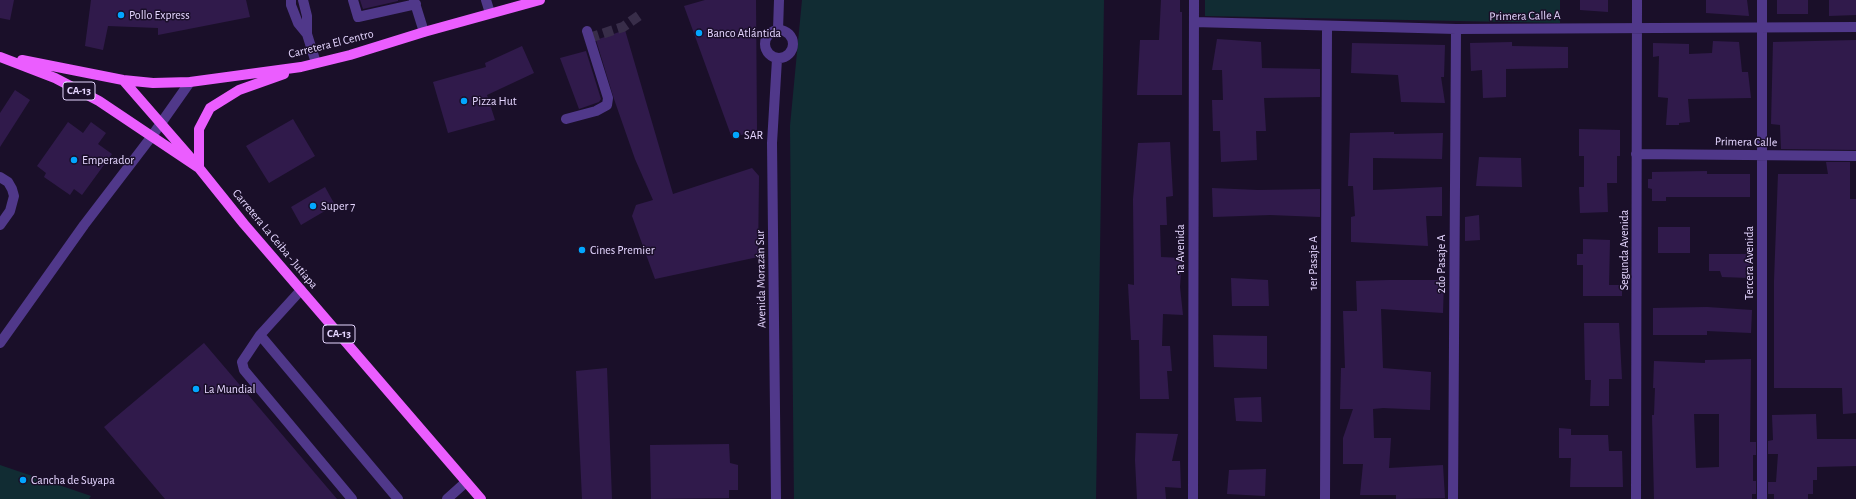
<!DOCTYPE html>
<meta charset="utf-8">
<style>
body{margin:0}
canvas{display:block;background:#1a0f29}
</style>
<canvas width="1856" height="499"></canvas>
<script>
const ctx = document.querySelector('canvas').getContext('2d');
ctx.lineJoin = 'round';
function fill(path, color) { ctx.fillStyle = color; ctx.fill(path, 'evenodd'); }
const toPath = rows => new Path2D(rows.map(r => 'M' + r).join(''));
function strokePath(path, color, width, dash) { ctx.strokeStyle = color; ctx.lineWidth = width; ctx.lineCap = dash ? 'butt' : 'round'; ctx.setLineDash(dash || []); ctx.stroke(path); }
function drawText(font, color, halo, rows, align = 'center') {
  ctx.font = font + ' "Alegreya Sans",sans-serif'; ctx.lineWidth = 3; ctx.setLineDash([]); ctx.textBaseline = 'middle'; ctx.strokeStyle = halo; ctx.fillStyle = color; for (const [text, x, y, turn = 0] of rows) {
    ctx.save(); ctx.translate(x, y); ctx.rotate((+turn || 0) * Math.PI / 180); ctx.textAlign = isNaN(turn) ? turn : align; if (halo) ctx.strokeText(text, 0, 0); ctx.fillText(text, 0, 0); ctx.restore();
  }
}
fill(toPath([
 [802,0,1104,0,1096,499,794,499,790,126],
 [1205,0,1560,0,1560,23,1205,16],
 [0,465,91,496,89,499,0,499]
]), '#112c33');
fill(toPath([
 [0,0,14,0,10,20,0,18],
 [91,0,246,0,250,17,158,35,158,28,108,26,103,50,85,46],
 [360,0,398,0,398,1,363,9],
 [705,0,756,0,757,130,732,138,684,6],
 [1161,0,1180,0,1180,12,1182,12,1182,95,1137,95,1140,40,1159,40],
 [1580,0,1608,0,1608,12,1580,10],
 [1706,0,1747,0,1749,16,1706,13],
 [1777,0,1808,0,1808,14,1777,14],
 [1829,0,1856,0,1856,15,1829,16],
 [625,30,673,194,752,168,759,176,758,257,655,279,632,216,636,205,653,200,635,159,614,99,596,40],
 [1217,39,1261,42,1262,68,1320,69,1320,97,1264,98,1266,131,1256,131,1257,160,1221,162,1220,131,1213,131,1212,100,1223,100,1222,70,1212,70],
 [1856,40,1856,150,1781,149,1780,125,1771,124,1773,42],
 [1713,41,1739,42,1742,72,1748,72,1751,98,1688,99,1690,122,1679,123,1679,125,1666,125,1668,98,1658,97,1659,56,1653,57,1653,43,1689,44,1689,54,1712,53],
 [1512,42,1512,46,1568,47,1568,68,1506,69,1506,97,1483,98,1482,70,1471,71,1470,43],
 [1352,43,1445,45,1444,77,1441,77,1445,103,1401,102,1398,75,1351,73],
 [522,46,534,73,487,95,495,120,448,133,433,82,486,67,485,63],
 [586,51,601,99,599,102,579,109,560,58],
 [15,90,30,100,0,147,0,113],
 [293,119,315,156,269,183,246,146],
 [68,122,83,133,91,122,106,133,98,144,112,154,82,195,74,189,70,195,44,177,46,173,37,166],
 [1579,129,1620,130,1620,156,1617,156,1617,183,1607,183,1608,212,1580,213,1579,187,1584,187,1584,156,1579,156],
 [1394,132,1394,134,1443,133,1442,159,1373,158,1373,190,1442,187,1442,216,1426,216,1428,246,1351,242,1351,217,1355,216,1353,186,1348,186,1350,133],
 [1170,142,1173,196,1166,197,1167,225,1160,225,1161,257,1182,258,1180,287,1183,315,1163,314,1162,346,1170,346,1172,371,1167,371,1169,399,1140,399,1139,340,1131,340,1128,284,1134,285,1133,199,1138,143],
 [1479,157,1521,158,1522,187,1476,186],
 [1826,162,1850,162,1850,199,1856,199,1856,413,1843,414,1842,388,1774,388,1774,281,1778,174,1828,174],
 [1707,171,1707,174,1750,174,1750,197,1666,197,1666,201,1652,201,1652,189,1648,188,1648,179,1652,179,1652,172],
 [325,187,335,205,301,225,291,207],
 [1212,188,1258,190,1320,189,1320,217,1270,215,1213,217],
 [1479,215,1480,240,1465,241,1465,217],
 [1658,227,1690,227,1690,253,1658,253],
 [1583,239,1610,240,1609,285,1622,285,1622,296,1583,296,1583,265,1577,265,1577,254,1583,254],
 [1709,254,1750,254,1750,278,1722,277,1720,271,1709,271],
 [1231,278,1268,280,1269,306,1232,306],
 [1389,280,1444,280,1443,313,1381,309,1383,368,1431,372,1430,410,1383,408,1373,409,1374,438,1391,438,1389,468,1443,465,1445,498,1396,499,1396,495,1360,495,1363,464,1343,464,1343,438,1353,409,1340,409,1341,368,1345,368,1343,311,1357,311,1356,281],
 [1707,307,1752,310,1751,333,1707,331,1707,335,1653,335,1653,308],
 [1584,323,1619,323,1622,379,1609,379,1609,406,1590,406,1591,380,1585,380],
 [1213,335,1267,336,1267,369,1214,367],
 [204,343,337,499,165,499,104,427],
 [1751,359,1750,442,1756,442,1756,455,1753,455,1753,481,1756,481,1756,494,1752,494,1752,499,1654,499,1652,415,1654,415,1655,388,1653,388,1654,361,1705,363,1705,360],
 [1694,414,1719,414,1719,467,1696,468],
 [607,368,612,499,582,499,576,371],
 [1261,397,1262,422,1236,421,1234,398],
 [1816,414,1817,439,1856,439,1856,466,1817,467,1817,480,1813,480,1813,494,1808,494,1808,499,1774,499,1774,494,1768,494,1768,482,1776,482,1778,454,1768,454,1768,441,1773,440,1772,415],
 [1559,428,1571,429,1571,435,1608,435,1609,451,1622,451,1623,487,1570,487,1571,458,1559,458],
 [1136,433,1178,434,1172,461,1180,461,1181,488,1165,487,1166,499,1137,499,1135,460],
 [729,444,730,463,738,465,738,490,729,490,729,498,651,499,650,445],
 [1266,469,1265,496,1227,494,1229,470]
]), '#301a4b');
strokePath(toPath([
 [589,38,623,27,640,15]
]), '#382d49', 10, [10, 5]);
strokePath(toPath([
 [291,0,291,5,298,23,307,34,316,63],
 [303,0,307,16,307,34],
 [353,0,358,17,416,4],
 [414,0,424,32],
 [486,0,490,13],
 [1194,22,1456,29,1856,27],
 '765 44a14 14 0 1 1 28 0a14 14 0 1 1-28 0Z',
 [778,30,779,0],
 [566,119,596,111,607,105,608,98,587,31],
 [1636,154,1856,156],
 [0,177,8,182,12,189,14,196,10,211,0,225],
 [301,290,260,335,398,499],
 [260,335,242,362,244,370,352,499],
 [0,343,84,225,152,136,190,82],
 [447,499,466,482],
 [776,499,772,143,777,59],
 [1193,499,1194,0],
 [1325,499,1327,27],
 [1453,499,1456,29],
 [1636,499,1637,0],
 [1762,499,1762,0]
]), '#50388a', 10);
strokePath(toPath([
 [0,57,55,78,99,101,199,168,244,224,481,499],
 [22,60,123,80,153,83,190,82,301,67,350,55,424,32,540,0],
 [123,80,190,157],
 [199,168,199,129,210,108,239,90,284,74]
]), '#eb5dff', 10);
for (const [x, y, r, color] of [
 [121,15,4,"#02a6ff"],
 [699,33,4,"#02a6ff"],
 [464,101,4,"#02a6ff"],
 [736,135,4,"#02a6ff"],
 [74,160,4,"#02a6ff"],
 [313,206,4,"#02a6ff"],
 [582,250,4,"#02a6ff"],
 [196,389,4,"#02a6ff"],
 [23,480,4,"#02a6ff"]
]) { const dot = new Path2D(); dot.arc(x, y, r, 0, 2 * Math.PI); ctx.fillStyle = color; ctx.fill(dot); strokePath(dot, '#1a0f29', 1.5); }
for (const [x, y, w] of [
 [79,91,32],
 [339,334,32]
]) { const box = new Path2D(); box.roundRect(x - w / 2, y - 9, w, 18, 3); ctx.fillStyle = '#1a0f29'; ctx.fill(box); strokePath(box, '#e5d6ff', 1); }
drawText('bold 11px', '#e5d6ff', null, [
 ["CA-13",79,91],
 ["CA-13",339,334]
]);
drawText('12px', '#e5d6ff', '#1a0f29', [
 ["Pollo Express",129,15],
 ["Banco Atlántida",707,33],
 ["Pizza Hut",472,101],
 ["SAR",744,135],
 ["Emperador",82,160],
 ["Super 7",321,206],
 ["Cines Premier",590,250],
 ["La Mundial",204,389],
 ["Cancha de Suyapa",31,480]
], 'left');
drawText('12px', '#e5d6ff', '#1a0f29', [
 ["Primera Calle A",1525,16,-1],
 ["Carretera El Centro",331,44,-14],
 ["Primera Calle",1746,142,1],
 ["Carretera La Ceiba - Jutiapa",275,239,50],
 ["1a Avenida",1180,249,-90],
 ["Segunda Avenida",1624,250,-90],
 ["1er Pasaje A",1313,263,-90],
 ["Tercera Avenida",1749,263,-90],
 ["2do Pasaje A",1441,264,-90],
 ["Avenida Morazán Sur",761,279,-91]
]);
</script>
